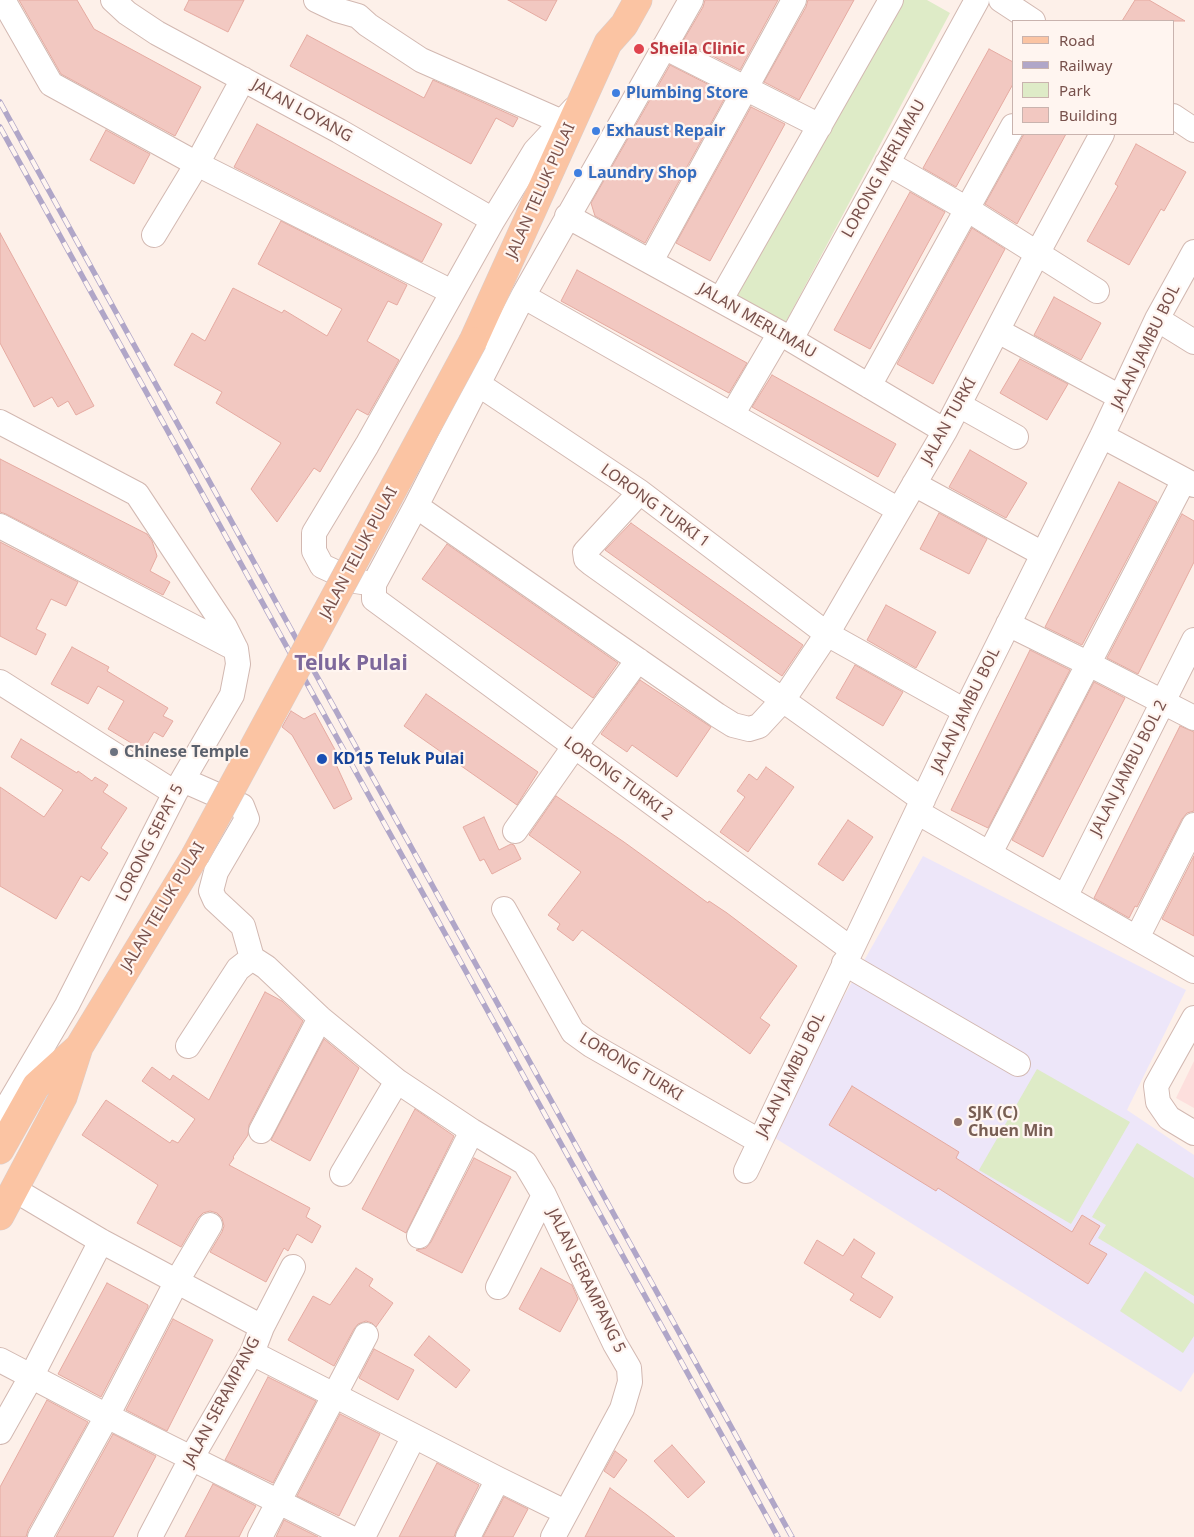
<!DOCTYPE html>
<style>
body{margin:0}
#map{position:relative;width:1194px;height:1537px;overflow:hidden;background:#fdf0e9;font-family:"Noto Sans",sans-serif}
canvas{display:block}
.legend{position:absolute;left:1012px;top:20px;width:162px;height:115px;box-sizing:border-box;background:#fff5f0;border:1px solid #c9b3ae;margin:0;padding:6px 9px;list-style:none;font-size:15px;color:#78514c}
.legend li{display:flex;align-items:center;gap:10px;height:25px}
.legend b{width:25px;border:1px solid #c9b3ae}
</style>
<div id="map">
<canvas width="1194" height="1537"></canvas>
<ul class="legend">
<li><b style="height:6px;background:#fbc4a3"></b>Road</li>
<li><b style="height:6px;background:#b0a6c8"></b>Railway</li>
<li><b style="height:14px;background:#deebc7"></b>Park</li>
<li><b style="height:14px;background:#f2c8c1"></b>Building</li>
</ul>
</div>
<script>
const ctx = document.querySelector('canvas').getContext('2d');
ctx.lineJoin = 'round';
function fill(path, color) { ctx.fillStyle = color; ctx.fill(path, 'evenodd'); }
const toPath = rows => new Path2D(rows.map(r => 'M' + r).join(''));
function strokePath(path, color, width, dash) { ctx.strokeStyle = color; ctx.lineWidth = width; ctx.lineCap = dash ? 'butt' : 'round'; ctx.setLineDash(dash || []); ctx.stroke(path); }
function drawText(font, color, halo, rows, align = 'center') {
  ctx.font = font + ' "Noto Sans",sans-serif'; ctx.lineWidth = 4.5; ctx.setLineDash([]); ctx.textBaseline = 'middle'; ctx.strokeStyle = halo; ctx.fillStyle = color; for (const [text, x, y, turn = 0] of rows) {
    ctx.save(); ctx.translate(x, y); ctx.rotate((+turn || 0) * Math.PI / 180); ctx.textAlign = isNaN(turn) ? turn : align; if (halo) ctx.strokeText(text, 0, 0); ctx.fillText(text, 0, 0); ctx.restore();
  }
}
fill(toPath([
 [1194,1061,1194,1108,1176,1098]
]), '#fddfdd');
fill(toPath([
 [923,856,1186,990,1127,1110,1194,1155,1194,1372,1181,1392,767,1133]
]), '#ede6f9');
fill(toPath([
 [894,0,927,0,950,13,780,333,724,306],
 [1037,1069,1130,1122,1071,1224,979,1170],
 [1137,1143,1194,1178,1194,1296,1098,1238,1106,1225,1092,1217],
 [1145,1271,1194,1304,1194,1336,1183,1353,1120,1311]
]), '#deebc7');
const building = toPath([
 [19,0,77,0,94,29,201,87,175,136,61,74,19,0],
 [189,0,244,0,228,32,184,10,189,0],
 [508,0,557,0,546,21,508,0],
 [705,0,778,0,740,70,683,41,703,7,705,0],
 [808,0,854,0,799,100,764,82,806,7,808,0],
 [1135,0,1149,0,1185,21,1122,21,1135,0],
 [307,35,424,98,433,80,518,118,513,127,496,118,471,164,290,66,307,35],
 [989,49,1013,62,1013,84,956,187,923,168,989,49],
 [670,65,727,94,645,243,595,216,591,203,670,65],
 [751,107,785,124,710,261,676,243,751,107],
 [257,124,442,224,422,262,234,167,257,124],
 [106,130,150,154,134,184,90,160,106,130],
 [1024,134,1066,134,1017,224,985,204,1024,134],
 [1136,144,1186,172,1164,211,1161,209,1129,265,1087,241,1118,186,1115,184,1136,144],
 [910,192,945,212,870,349,834,330,910,192],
 [281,221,407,285,397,305,388,301,367,341,399,360,368,415,357,409,320,472,314,468,277,522,251,489,281,443,216,403,222,392,174,365,192,333,205,341,233,288,282,313,284,310,327,336,342,309,258,264,281,221],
 [972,228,1005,249,933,384,897,364,972,228],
 [0,233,94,406,76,415,68,401,58,407,52,397,34,407,0,343,0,233],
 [577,270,747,363,729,393,561,301,577,270],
 [1054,297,1101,323,1081,360,1034,335,1054,297],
 [1020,359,1068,384,1047,420,1000,393,1020,359],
 [772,375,896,444,878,477,752,407,772,375],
 [970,450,1027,483,1006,518,949,487,970,450],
 [0,459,147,534,152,541,157,556,150,571,170,582,163,595,6,514,0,512,0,459],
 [1119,482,1157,502,1082,645,1045,627,1119,482],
 [939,513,987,539,969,574,920,549,939,513],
 [1182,514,1194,521,1194,562,1138,674,1107,658,1182,514],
 [631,523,803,645,782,676,605,550,631,523],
 [0,542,78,582,66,606,51,599,36,629,46,634,36,655,0,636,0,542],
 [447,544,618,663,593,698,422,579,447,544],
 [886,605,936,632,916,668,867,640,886,605],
 [72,647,109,667,107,671,168,708,163,716,173,721,163,737,154,732,143,750,108,729,124,701,98,686,88,704,51,684,72,647],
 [1030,650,1070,670,988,828,951,810,1030,650],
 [855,665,903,692,883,726,836,698,855,665],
 [640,680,711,727,677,777,632,745,627,752,601,734,640,680],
 [1094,682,1125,698,1043,857,1012,840,1094,682],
 [426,694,538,772,517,805,404,726,426,694],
 [291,711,304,719,315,713,340,759,334,760,352,799,334,809,292,735,282,727,291,711],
 [1180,726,1194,732,1194,811,1187,813,1182,819,1137,907,1135,906,1129,918,1094,898,1180,726],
 [21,739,77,773,78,771,92,781,95,777,108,785,103,792,127,808,101,848,108,853,89,881,81,876,56,919,0,886,0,787,44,817,63,790,11,757,21,739],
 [766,767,794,787,748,852,720,832,745,797,737,791,749,774,757,780,766,767],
 [556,796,624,842,708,903,709,901,727,913,797,966,760,1018,770,1025,750,1054,582,930,573,941,557,929,560,924,548,915,581,872,529,835,556,796],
 [484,817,499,850,511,844,514,845,521,859,492,874,484,859,480,861,463,827,484,817],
 [848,820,873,837,843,881,818,864,848,820],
 [1194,856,1194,936,1162,919,1194,856],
 [265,992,282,1001,303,1021,249,1125,248,1135,233,1157,234,1158,229,1165,310,1208,306,1217,321,1226,312,1243,297,1234,288,1251,284,1248,266,1282,210,1252,222,1232,224,1226,222,1218,217,1213,210,1211,203,1213,198,1218,181,1247,137,1223,158,1185,82,1135,106,1100,170,1143,172,1140,178,1143,195,1119,142,1081,152,1067,170,1080,173,1075,209,1100,265,992],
 [324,1039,359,1068,310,1161,271,1140,324,1039],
 [852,1086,959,1152,956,1158,1072,1232,1082,1215,1100,1226,1089,1244,1107,1254,1088,1284,938,1188,936,1191,829,1125,852,1086],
 [415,1109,454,1136,406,1233,362,1209,415,1109],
 [474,1158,511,1177,462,1273,416,1250,426,1248,431,1242,474,1158],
 [854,1239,875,1253,861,1277,893,1297,880,1318,850,1300,854,1294,804,1263,817,1240,843,1256,854,1239],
 [356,1268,373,1279,369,1286,393,1303,376,1327,372,1323,366,1321,358,1324,354,1329,334,1366,288,1340,313,1296,330,1305,356,1268],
 [541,1268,572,1285,578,1299,560,1332,519,1309,541,1268],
 [107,1283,148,1305,148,1307,101,1397,58,1374,107,1283],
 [173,1319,213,1340,167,1431,126,1410,173,1319],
 [429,1336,470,1370,456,1388,414,1355,429,1336],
 [374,1349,414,1370,398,1400,359,1378,374,1349],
 [268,1377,316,1401,273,1483,225,1460,268,1377],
 [47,1400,88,1422,28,1530,26,1537,0,1537,0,1487,47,1400],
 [340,1414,380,1434,339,1516,297,1496,340,1414],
 [113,1434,156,1456,113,1537,56,1537,113,1434],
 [672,1445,705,1482,688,1498,654,1461,672,1445],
 [615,1451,627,1460,614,1478,604,1471,615,1451],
 [437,1463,479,1485,456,1531,454,1537,399,1537,437,1463],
 [213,1484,256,1506,244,1527,239,1537,185,1537,213,1484],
 [610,1488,647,1515,675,1537,585,1537,610,1488],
 [504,1497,528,1509,513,1537,483,1537,504,1497],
 [284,1520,318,1537,276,1537,284,1520]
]);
fill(building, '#f2c8c1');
strokePath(building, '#e5aaa1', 1);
const minor = toPath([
 [3,0,51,84,197,164,452,292],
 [113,0,127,13,157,33,339,131,493,220],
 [316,0,337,10,358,16,368,25,421,60,562,122],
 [691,0,523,296,416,506,374,584,374,599,851,949],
 [1001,0,1033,21],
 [664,47,820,126],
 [1173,116,1194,130],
 [887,163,967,209,1097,291],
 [567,216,780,333,945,431],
 [154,235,197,164,243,79],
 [651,261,794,0],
 [523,296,899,510],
 [721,299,891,0],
 [1157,319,1194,342],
 [998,331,1120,397],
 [791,339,977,0],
 [478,384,640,492,827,634,965,711],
 [869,386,1013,126],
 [959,405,1016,437],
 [732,415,780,333],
 [0,422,137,494,225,627,236,649,238,664,232,695,175,793,67,1005,0,1119],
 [1102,436,1194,485],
 [914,484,1043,554],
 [640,492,585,552,586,559,592,564,923,800],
 [416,506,717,715,733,725,749,729,759,726,783,700,827,634,945,431,1037,254,1102,134],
 [0,526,236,649],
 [362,582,355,581,322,566,314,551,314,533,367,445,493,220,535,151,574,109],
 [1008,624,1087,663,1194,718],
 [0,682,175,793],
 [183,780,242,806,247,819,216,872,211,891,215,900,243,926,252,958],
 [917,812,1194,971],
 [515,831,574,747,638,660],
 [990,853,1184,480],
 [1065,897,1194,640],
 [504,909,573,1032,591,1045,759,1141],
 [1137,938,1194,825],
 [252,958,266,967,320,1018,397,1081,472,1131,525,1163,544,1195,615,1344,629,1368,630,1382,622,1409,553,1537],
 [844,963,1018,1064],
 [1194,1018,1156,1086,1158,1102,1169,1118,1194,1133],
 [188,1046,238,969,252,958],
 [261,1131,320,1018],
 [746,1171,965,711,1102,436,1157,319,1194,252],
 [342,1174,397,1081],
 [15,1190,101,1241,262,1327],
 [419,1236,472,1131],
 [498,1287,544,1195],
 [252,1353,498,1479,565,1512],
 [0,1360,107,1416,349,1537],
 [0,1432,31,1377,101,1241],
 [40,1537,107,1416,177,1281,210,1225],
 [150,1537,192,1457,252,1353,262,1327,293,1267],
 [260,1537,366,1335],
 [363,1537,414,1436],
 [468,1537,498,1479]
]);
const major = toPath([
 [473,341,608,43,624,25,638,0],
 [0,1150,36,1086,78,1048],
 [0,1216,63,1097,79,1047,195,856]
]);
strokePath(minor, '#d2b8b1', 26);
strokePath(major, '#d9cecd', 29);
strokePath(minor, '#fff', 24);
strokePath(major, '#fbc4a3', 28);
const rail = toPath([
 [0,102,792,1537],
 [0,127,778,1537]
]);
strokePath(rail, '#b0a6c8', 5.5);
strokePath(rail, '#fff5f0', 4, [11]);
const majorBridge = toPath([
 [195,856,473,341]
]);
strokePath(majorBridge, '#d9cecd', 29, []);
strokePath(majorBridge, '#fbc4a3', 28);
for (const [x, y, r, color] of [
 [639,49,6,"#e0444e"],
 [616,93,5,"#3f7fe0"],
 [596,131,5,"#3f7fe0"],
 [578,173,5,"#3f7fe0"],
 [114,752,5,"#6b7280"],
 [322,759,6,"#1a4fb4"],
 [958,1122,5,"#8d6e63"]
]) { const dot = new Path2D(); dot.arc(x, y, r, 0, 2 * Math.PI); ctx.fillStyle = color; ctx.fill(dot); strokePath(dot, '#fff5f0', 2); }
drawText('bold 16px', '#be3a42', '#fff5f0', [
 ["Sheila Clinic",650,49]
], 'left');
drawText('bold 16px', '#366cbe', '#fff5f0', [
 ["Plumbing Store",626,93],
 ["Exhaust Repair",606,131],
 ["Laundry Shop",588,173]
], 'left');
drawText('16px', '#78514c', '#fff5f0', [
 ["JALAN LOYANG",302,111,29],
 ["LORONG MERLIMAU",884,169,-61],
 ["JALAN TELUK PULAI",541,191,-66],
 ["JALAN MERLIMAU",757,321,30],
 ["JALAN JAMBU BOL",1146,347,-64],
 ["JALAN TURKI",949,421,-61],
 ["LORONG TURKI 1",655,506,36],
 ["JALAN TELUK PULAI",359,553,-62],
 ["JALAN JAMBU BOL",966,710,-64],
 ["JALAN JAMBU BOL 2",1129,768,-63],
 ["LORONG TURKI 2",618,779,36],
 ["LORONG SEPAT 5",150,843,-63],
 ["JALAN TELUK PULAI",163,907,-59],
 ["LORONG TURKI",631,1067,31],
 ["JALAN JAMBU BOL",791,1075,-64],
 ["JALAN SERAMPANG 5",586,1281,64],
 ["JALAN SERAMPANG",222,1402,-62]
]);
drawText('bold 16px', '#5b616d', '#fff5f0', [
 ["Chinese Temple",124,752]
], 'left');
drawText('bold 16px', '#164399', '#fff5f0', [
 ["KD15 Teluk Pulai",333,759]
], 'left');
drawText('bold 16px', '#785e54', '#fff5f0', [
 ["SJK (C)",968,1113],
 ["Chuen Min",968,1131]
], 'left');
drawText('bold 21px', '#7d689b', '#fff5f0', [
 ["Teluk Pulai",351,664]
]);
</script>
